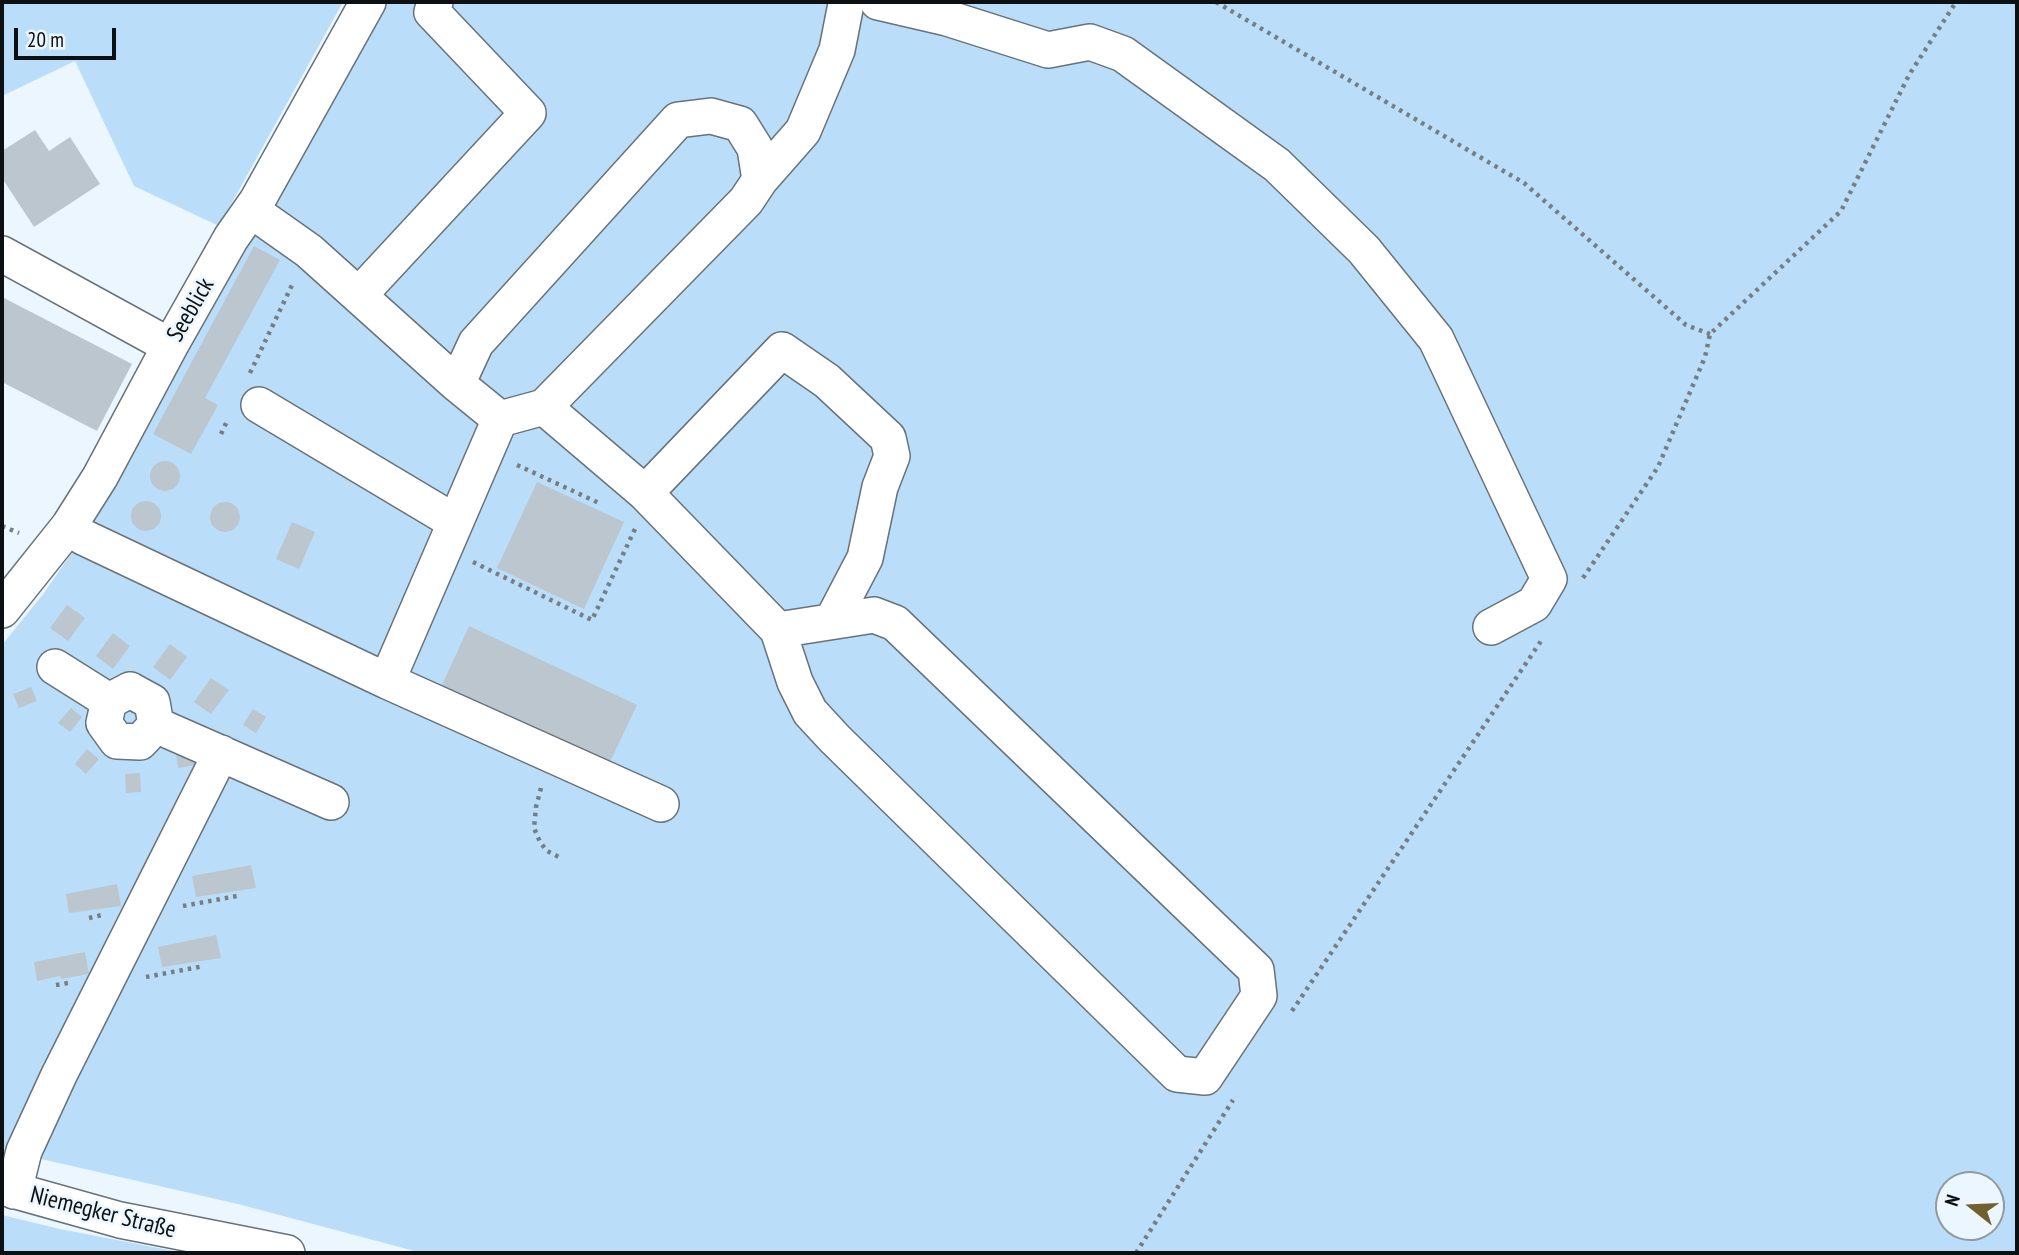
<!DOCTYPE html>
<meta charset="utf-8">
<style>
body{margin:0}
#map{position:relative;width:2019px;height:1255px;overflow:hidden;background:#ecf6fe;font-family:"PT Sans Narrow",sans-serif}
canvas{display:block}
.frame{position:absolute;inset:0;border:4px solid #0c1012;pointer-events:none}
.north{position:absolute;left:1935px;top:1171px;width:70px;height:70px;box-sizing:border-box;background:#ecf6fe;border:2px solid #929aa0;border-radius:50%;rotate:288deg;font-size:19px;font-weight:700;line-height:28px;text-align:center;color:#0c1012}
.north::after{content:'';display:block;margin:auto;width:24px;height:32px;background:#71602e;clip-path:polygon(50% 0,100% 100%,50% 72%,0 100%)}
.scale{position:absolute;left:14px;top:28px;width:102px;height:32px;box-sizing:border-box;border:4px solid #0c1012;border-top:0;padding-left:9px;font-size:21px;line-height:24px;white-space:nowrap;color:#0c1012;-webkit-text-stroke:5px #ecf6fe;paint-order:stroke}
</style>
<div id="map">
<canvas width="2019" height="1255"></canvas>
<div class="frame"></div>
<div class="north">N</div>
<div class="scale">20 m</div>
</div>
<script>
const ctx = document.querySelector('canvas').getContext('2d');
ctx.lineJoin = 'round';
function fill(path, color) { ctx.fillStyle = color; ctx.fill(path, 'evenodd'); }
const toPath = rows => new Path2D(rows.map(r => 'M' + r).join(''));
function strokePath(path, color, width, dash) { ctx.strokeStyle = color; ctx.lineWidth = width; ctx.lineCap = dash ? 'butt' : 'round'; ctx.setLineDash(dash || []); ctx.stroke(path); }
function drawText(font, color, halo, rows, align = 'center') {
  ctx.font = font + ' "PT Sans Narrow",sans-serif'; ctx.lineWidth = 5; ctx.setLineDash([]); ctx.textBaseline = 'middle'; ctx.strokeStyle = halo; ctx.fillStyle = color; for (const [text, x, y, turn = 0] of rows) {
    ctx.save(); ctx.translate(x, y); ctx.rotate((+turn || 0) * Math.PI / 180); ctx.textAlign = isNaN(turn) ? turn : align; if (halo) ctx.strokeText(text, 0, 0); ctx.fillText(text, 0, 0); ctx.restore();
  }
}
fill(toPath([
 [2,2,343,2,219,226,134,186,75,61,2,96],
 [383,2,2017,2,2017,1253,422,1253,238,1204,2,1150,2,645,44,593,106,503,260,216],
 [1949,1185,1991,1185,1991,1227,1949,1227],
 [2,1215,60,1229,184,1253,2,1253]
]), '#badef9');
fill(toPath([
 [35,130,49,151,70,137,100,184,34,227,2,178,2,151],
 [254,246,280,260,205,398,218,405,191,454,153,434],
 [2,297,132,364,97,431,2,382],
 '150 476a15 15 0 1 1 30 0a15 15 0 1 1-30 0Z',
 [537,482,624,522,584,609,497,568],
 '131 516a15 15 0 1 1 30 0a15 15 0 1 1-30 0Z',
 '210 517a15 15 0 1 1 30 0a15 15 0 1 1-30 0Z',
 [292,522,315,532,299,569,276,559],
 [67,605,85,618,68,641,50,628],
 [469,626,637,705,609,764,442,685],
 [113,633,130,646,113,669,96,656],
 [170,644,187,657,170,680,153,667],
 [211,678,229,690,211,714,194,702],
 [31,687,37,701,19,708,13,694],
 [71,708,82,717,70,732,58,723],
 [253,709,266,717,256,733,243,725],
 [87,749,99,759,86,774,75,764],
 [194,750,197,765,178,768,176,753],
 [140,773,141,792,126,793,125,774],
 [251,865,256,888,196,897,192,876],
 [117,884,121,906,69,913,66,894],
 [216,935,221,958,162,967,158,947],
 [85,952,89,974,61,979,60,976,37,981,34,962]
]), '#bcc6ce');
const minor = toPath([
 [878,2,947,18,1048,50,1090,42,1123,54,1277,165,1364,250,1436,339,1549,579,1534,604,1491,627],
 [760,180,803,131,837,50,845,9],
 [251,210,309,251,457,384,500,419],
 [2,254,170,346],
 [359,295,528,113,432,12,435,2],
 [457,384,476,343,678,120,711,116,740,124,755,148,760,180,746,201,544,407,500,419],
 [259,405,455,522],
 [544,407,645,493,778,630,874,615,895,623,1256,970,1259,996,1205,1077,1177,1074,835,739,810,712,795,682,778,630],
 [645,493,782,350,827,381,888,438,892,456,880,487,865,558,832,621],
 [69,526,83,537,387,681,500,419],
 [2,610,69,526,100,477,170,346,231,238,257,201,368,2],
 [55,667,109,701],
 [387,681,661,804],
 [130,690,152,702,156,725,140,742,117,741,104,723,109,701,130,690],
 [156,725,331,802],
 [2,1187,120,1220,287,1253],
 [14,1191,24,1151,59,1075,221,753]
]);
strokePath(minor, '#687279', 38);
strokePath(toPath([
 [1216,2,1524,183,1686,325,1710,334],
 [250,373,293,283],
 [221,434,228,419],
 [517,465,601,504],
 [2,526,19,533],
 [473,562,592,620,635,529],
 [1583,578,1658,467,1705,357,1710,334,1841,211,1909,75,1956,2],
 [541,788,536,807,534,828,540,842,547,851,561,858],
 [183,906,237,896],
 [89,918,102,915],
 [146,977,204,966],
 [56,985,68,983],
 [1292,1011,1541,641],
 [1136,1253,1233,1100]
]), '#777e83', 4.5, [3.5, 5]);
strokePath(minor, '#fff', 35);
drawText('24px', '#0c1012', '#ecf6fe', [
 ["Seeblick",191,310,-60],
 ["Niemegker Straße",103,1213,14]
]);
</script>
